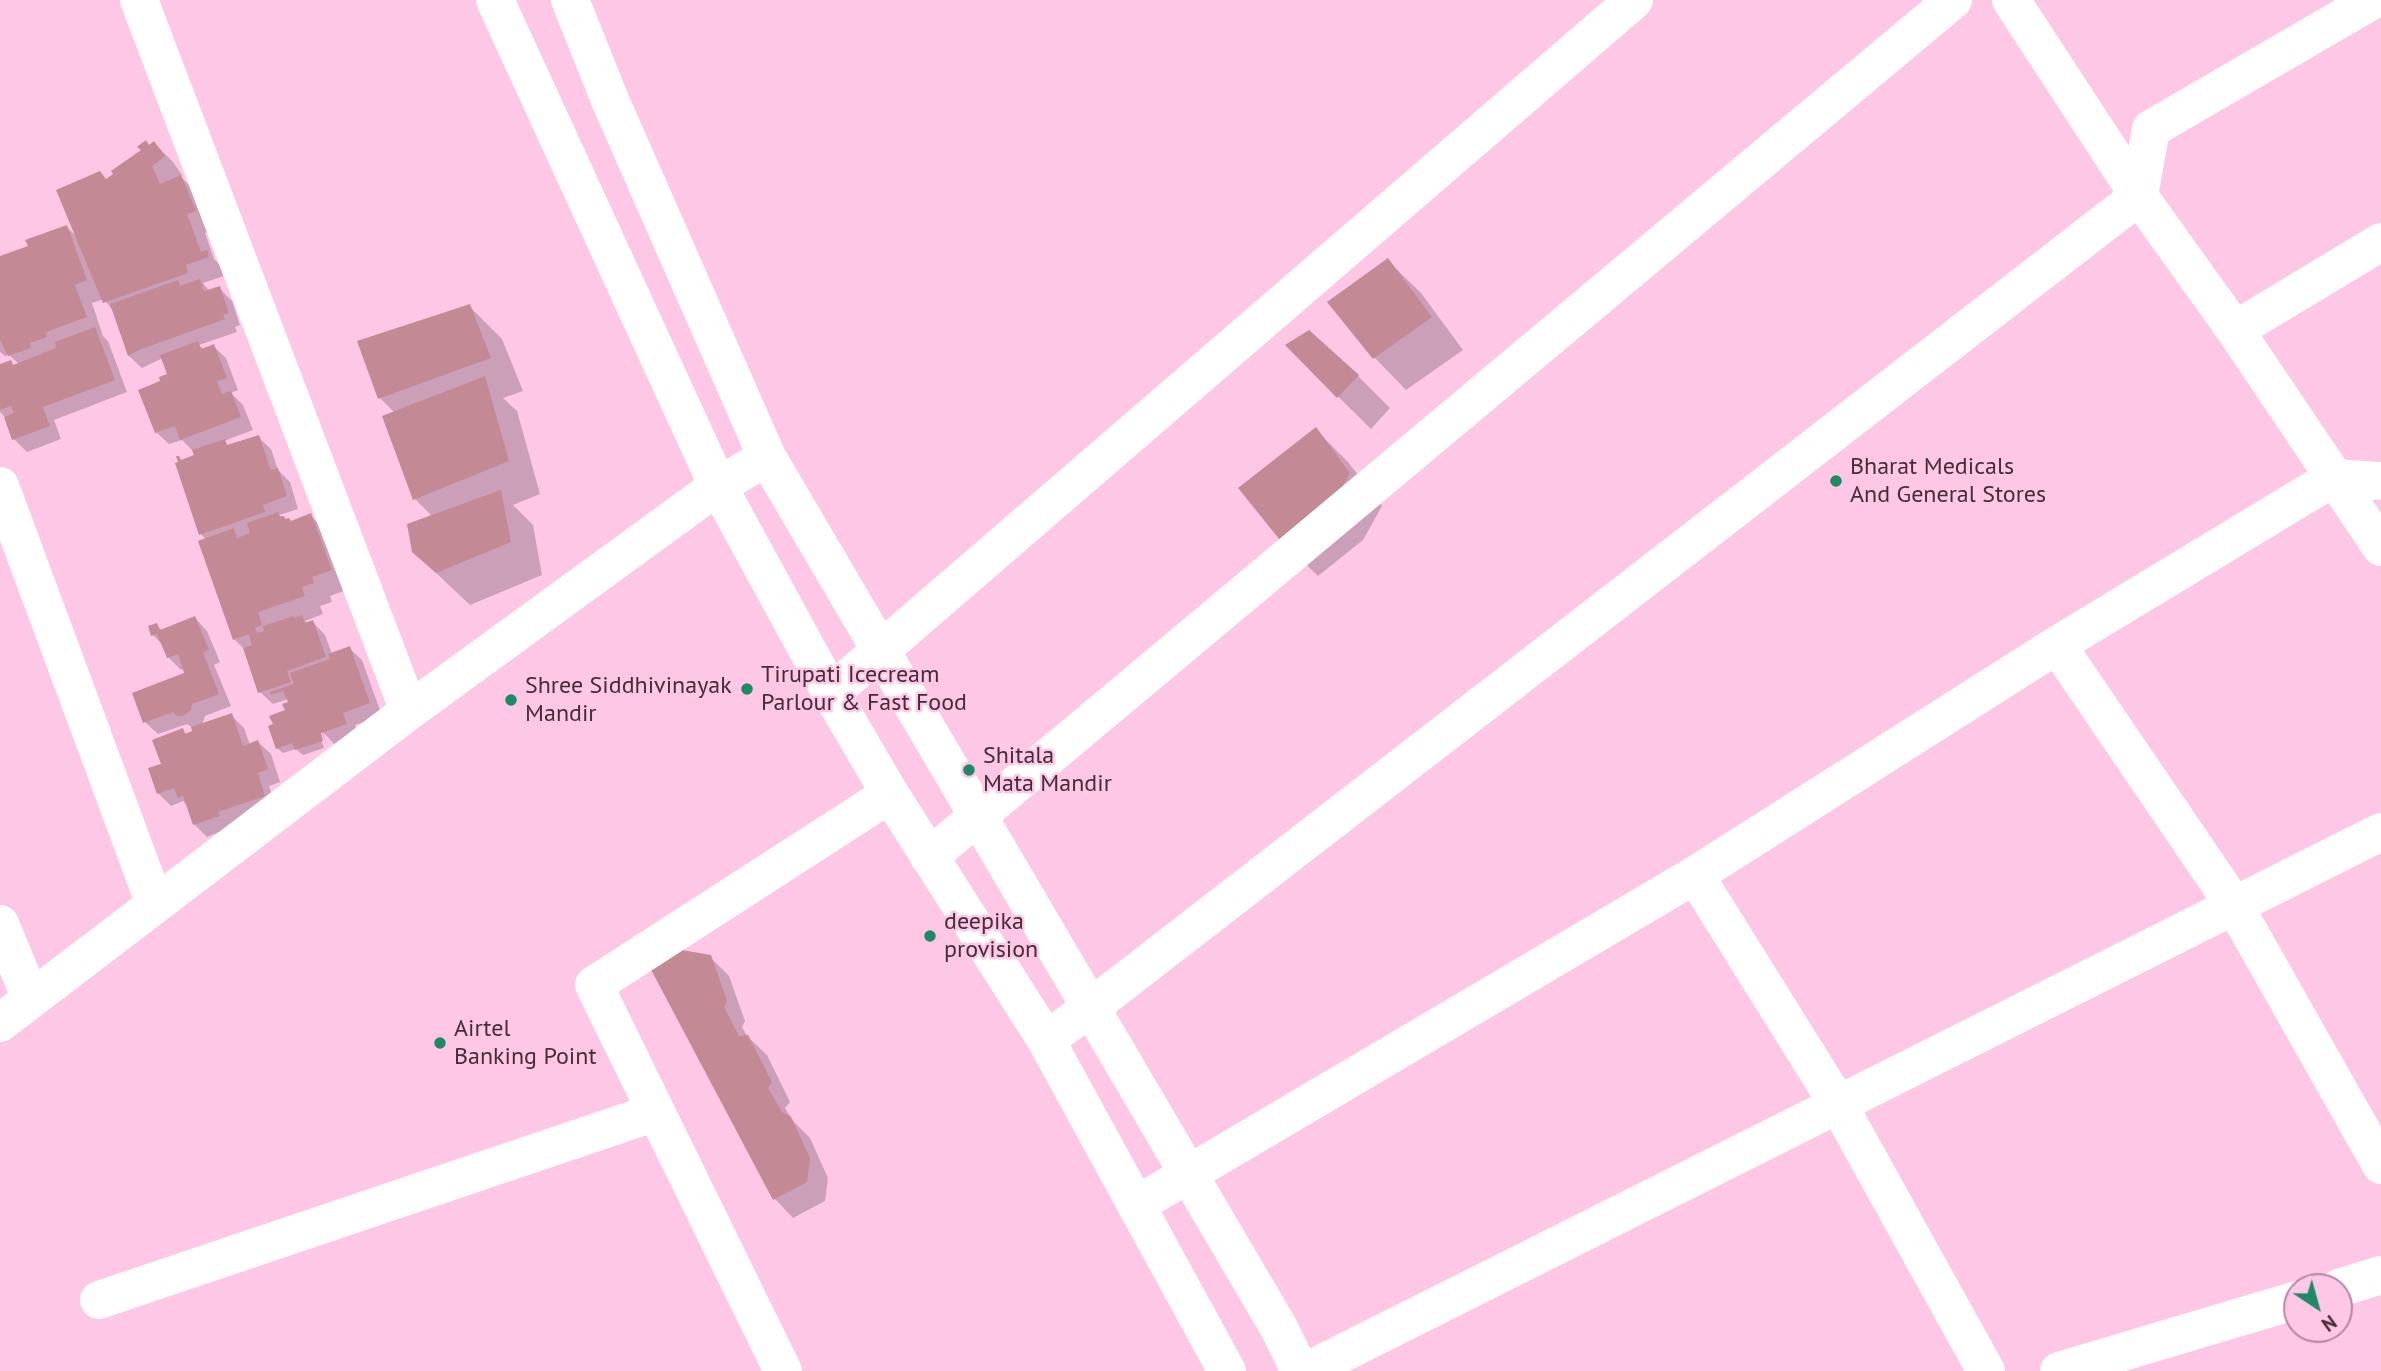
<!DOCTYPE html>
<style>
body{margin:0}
#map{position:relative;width:2381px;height:1371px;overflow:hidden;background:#fec7e5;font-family:"PT Sans",sans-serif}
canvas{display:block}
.north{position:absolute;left:2283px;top:1273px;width:70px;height:70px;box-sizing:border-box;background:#fec7e5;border:2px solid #b389a0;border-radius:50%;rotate:144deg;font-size:19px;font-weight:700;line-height:28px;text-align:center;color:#432d39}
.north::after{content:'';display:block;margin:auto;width:24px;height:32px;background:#1f8864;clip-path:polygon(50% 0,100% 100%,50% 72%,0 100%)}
</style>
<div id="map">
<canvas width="2381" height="1371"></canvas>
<div class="north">N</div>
</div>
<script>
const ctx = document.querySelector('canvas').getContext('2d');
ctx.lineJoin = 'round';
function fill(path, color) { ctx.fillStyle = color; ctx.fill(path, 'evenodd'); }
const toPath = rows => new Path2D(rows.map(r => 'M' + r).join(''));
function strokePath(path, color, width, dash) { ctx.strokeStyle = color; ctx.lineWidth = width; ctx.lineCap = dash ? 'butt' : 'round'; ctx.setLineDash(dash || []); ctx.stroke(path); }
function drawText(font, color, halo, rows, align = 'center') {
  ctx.font = font + ' "PT Sans",sans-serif'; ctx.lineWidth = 5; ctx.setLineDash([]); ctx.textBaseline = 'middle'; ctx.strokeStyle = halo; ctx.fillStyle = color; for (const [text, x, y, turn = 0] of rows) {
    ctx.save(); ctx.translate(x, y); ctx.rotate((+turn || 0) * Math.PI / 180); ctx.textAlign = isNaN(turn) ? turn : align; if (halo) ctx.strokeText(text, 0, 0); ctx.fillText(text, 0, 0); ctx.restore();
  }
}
fill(toPath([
 [154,143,173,162,182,175,181,177,200,196,213,230,205,233,214,259,226,271,227,275,203,283,209,291,219,288,232,301,240,325,235,327,237,332,199,345,204,350,213,346,226,358,238,390,231,393,243,405,253,430,224,441,229,446,258,437,271,449,278,470,290,482,298,509,279,515,291,522,310,515,329,534,349,589,330,596,332,602,320,606,323,614,305,621,308,623,313,622,325,635,332,654,349,648,362,660,382,716,355,725,359,737,335,745,323,732,327,747,314,709,310,709,324,748,303,755,296,749,283,753,277,748,291,703,288,699,273,704,260,692,245,650,234,639,206,540,201,534,194,452,182,440,169,444,156,432,163,382,169,375,163,358,142,368,129,356,114,312,104,299,92,303,103,336,108,341,127,392,54,420,61,439,27,452,14,439,6,418,0,412,0,366,10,362,14,366,19,364,9,355,5,356,0,352,0,258,31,247,67,227,78,238,107,180],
 [1388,261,1421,293,1463,350,1406,390,1374,357],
 [469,306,502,339,523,391,503,398,517,411,540,494,513,505,533,525,542,575,470,605,413,551,433,517,415,499,395,413,380,398],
 [1287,346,1358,376,1390,408,1371,429],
 [1316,430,1348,462,1382,506,1363,540,1318,576,1285,544],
 [195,618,207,631,220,662,214,665,231,706,205,716,202,725,231,715,244,728,250,745,258,742,271,754,280,782,269,786,276,808,207,837,195,825,188,807,183,801,171,806,158,793,163,765,183,730,187,735,194,732,193,728,187,724,158,734,145,722,187,675,184,668,181,670,168,657,164,646,153,635,156,625,163,631],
 [710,957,729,976,745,1021,742,1027,747,1036,767,1055,790,1102,785,1108,794,1122,810,1138,828,1178,825,1201,793,1218,775,1199,650,965]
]), '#0003');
fill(toPath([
 [146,140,149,145,154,141,165,156,152,166,160,184,181,175,196,211,187,214,201,252,207,250,209,257,186,265,188,273,103,303,56,190,100,171,106,179,113,174,111,171,141,150,137,147],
 [67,225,87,280,75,285,87,317,46,332,47,337,30,343,31,348,8,356,0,340,0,256,28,246,25,240],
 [1388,258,1432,317,1373,359,1327,302],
 [200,279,204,291,220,286,229,313,223,315,225,319,139,350,128,356,110,304,178,280,180,286],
 [470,304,491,358,378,399,357,341],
 [95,327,115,380,43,407,50,426,12,440,4,417,14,413,11,406,0,410,0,364,11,360,13,365,56,348,55,342],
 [1309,330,1359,375,1337,398,1285,345],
 [198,341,201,349,214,344,227,378,217,381,222,394,231,391,241,417,180,440,175,426,155,433,138,390,160,381,159,377,167,374,160,355],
 [485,376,509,461,413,500,382,416],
 [1316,427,1350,473,1331,508,1284,545,1238,488],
 [259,435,271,470,278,468,287,496,263,505,265,512,199,535,175,463,178,462,176,456,179,456,181,460,194,455,192,450,225,439,227,445],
 [501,490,511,542,436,573,412,552,407,524],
 [278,512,280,517,284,516,285,519,289,518,291,521,311,513,332,570,312,577,314,583,302,587,305,596,258,612,262,625,255,628,257,633,264,631,263,626,294,616,294,618,302,615,305,623,313,620,326,657,287,671,291,682,258,693,243,648,252,645,249,634,233,640,198,541,234,528,237,538,250,533,247,523],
 [195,616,209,650,203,652,219,694,192,704,191,710,183,716,177,716,173,712,143,723,132,693,184,673,178,654,167,658,157,634,151,636,148,626,157,623,160,630],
 [350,646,370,703,343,713,347,724,321,733,323,741,295,750,292,743,276,749,268,726,273,724,269,716,285,710,282,704,288,702,283,691,271,695,270,692,294,684,290,673,330,659,328,654],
 [232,713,243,746,258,740,268,769,258,773,265,796,218,812,220,816,193,825,183,796,178,798,174,788,157,794,148,768,161,764,152,740,183,728,185,734,192,731,191,727],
 [676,949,711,955,727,1001,724,1007,739,1036,748,1035,772,1082,768,1088,782,1112,791,1117,810,1158,807,1182,773,1200,648,964]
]), '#c38995');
strokePath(toPath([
 [139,0,409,711],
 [2011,0,2139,196,2235,330,2381,547],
 [2235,330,2381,242],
 [0,486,155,904],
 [2057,645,2234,905,2381,1165],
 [831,693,1634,0],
 [929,857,1953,0],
 [1695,875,1838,1104,1986,1371],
 [0,924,31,999],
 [0,1023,409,711,718,486,767,457],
 [1046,1040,1090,1008,2139,196,2151,129,2373,0],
 [1136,1205,1695,875,2057,645,2333,478,2381,481],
 [2339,1288,2381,1275],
 [99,1300,656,1112],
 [783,1371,594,985,890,794],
 [1307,1371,2381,832],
 [2059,1371,2297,1300]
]), '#fff', 38);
strokePath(toPath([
 [495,0,718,486,831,693,890,794,1046,1040,1227,1371],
 [570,0,610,100,767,457,1279,1328,1300,1371]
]), '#fff', 38);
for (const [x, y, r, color] of [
 [1836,481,7,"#1f8864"],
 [747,689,7,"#1f8864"],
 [511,700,7,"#1f8864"],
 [969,770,7,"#1f8864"],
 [930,936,7,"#1f8864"],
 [440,1043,7,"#1f8864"]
]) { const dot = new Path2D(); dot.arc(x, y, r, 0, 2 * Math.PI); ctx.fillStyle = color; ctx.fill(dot); strokePath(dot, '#fec7e5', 2.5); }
drawText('24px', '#432d39', '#fec7e5', [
 ["Bharat Medicals",1850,467],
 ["And General Stores",1850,495],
 ["Tirupati Icecream",761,675],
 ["Parlour & Fast Food",761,703],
 ["Shree Siddhivinayak",525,686],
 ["Mandir",525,714],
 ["Shitala",983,756],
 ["Mata Mandir",983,784],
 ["deepika",944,922],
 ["provision",944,950],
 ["Airtel",454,1029],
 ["Banking Point",454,1057]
], 'left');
</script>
